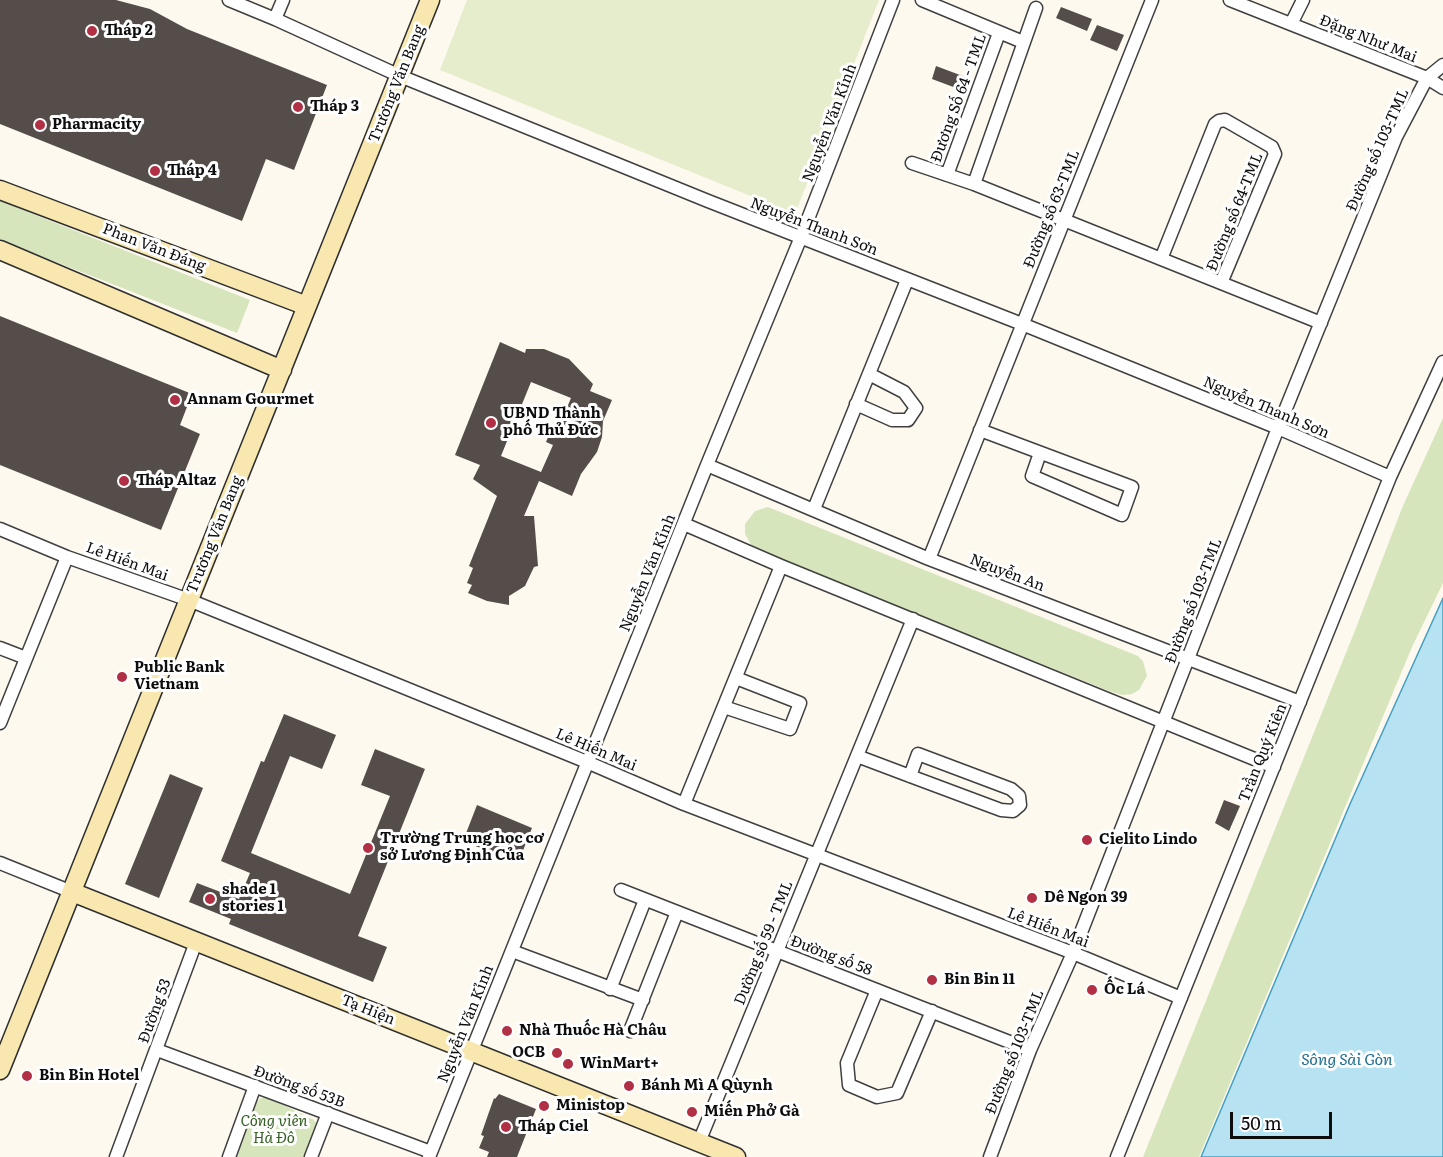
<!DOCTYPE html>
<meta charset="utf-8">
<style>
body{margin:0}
#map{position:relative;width:1443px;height:1157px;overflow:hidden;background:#fef9ef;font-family:Literata,serif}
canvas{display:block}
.scale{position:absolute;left:1230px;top:1112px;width:102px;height:27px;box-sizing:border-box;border:3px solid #0d0d0d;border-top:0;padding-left:8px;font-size:18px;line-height:21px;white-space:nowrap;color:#0d0d0d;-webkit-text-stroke:4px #fff;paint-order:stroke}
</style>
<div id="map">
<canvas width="1443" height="1157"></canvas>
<div class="scale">50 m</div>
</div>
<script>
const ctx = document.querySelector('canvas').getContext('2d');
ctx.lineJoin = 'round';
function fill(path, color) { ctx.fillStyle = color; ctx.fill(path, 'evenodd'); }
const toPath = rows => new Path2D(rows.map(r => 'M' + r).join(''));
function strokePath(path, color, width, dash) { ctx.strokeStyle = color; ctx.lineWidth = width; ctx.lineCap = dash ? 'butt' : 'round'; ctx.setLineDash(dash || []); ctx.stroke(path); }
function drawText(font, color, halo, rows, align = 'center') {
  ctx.font = font + ' Literata,serif'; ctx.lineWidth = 6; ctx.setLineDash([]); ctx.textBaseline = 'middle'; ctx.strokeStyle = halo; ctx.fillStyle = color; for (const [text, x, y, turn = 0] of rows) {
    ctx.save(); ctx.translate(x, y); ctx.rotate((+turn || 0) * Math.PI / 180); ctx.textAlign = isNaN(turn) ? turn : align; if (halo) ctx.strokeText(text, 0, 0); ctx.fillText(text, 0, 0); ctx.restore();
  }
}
fill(toPath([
 [0,201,250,300,237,333,0,240],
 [1443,418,1443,583,1412,647,1199,1157,1143,1157,1354,633,1402,508],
 [768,507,1138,656,1143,661,1147,676,1139,690,1132,694,1122,695,1109,691,753,548,745,534,745,524,755,511],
 [261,1098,269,1098,314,1120,318,1126,304,1157,234,1157,257,1102]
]), '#d6e5bb');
fill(toPath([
 [467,0,879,0,795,214,440,70]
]), '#e6edcc');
const water = toPath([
 [1443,598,1443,1157,1201,1157,1350,804,1443,598]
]);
fill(water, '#b7e2f1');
strokePath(water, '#449ec2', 1.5);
fill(toPath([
 [0,0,116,0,150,9,187,29,327,85,294,170,266,159,242,221,0,124],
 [1061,7,1092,19,1087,31,1056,18],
 [1097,25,1124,35,1117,51,1090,40],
 [936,66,968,78,964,91,932,79],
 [0,316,192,394,180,425,200,434,161,530,0,465],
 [500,342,525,353,526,349,544,349,569,359,593,384,590,391,612,400,603,421,602,437,597,452,581,474,572,496,539,481,524,516,534,516,538,566,534,567,525,586,509,596,509,605,487,601,468,593,472,585,467,583,473,568,469,566,497,496,473,479,480,465,455,455],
 [531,382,571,398,559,427,553,425,546,442,553,445,541,472,501,456],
 [284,714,336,735,322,769,290,756,251,853,350,894,390,796,361,785,375,749,425,769,358,936,387,947,373,982,229,924,231,919,189,902,197,883,239,899,250,873,221,861,261,761,264,762],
 [170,774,203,788,159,898,125,884],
 [1224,800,1240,806,1229,831,1215,823],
 [477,805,532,828,518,863,463,841],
 [499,1094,536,1109,517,1157,487,1157,489,1152,479,1148,484,1136,481,1135,489,1112,494,1098,495,1099]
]), '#554d4a');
const street = toPath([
 [229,0,275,19,400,76,708,201,1022,324,1278,428,1390,477],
 [922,0,1023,42],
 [1230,0,1427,78,1443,88],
 [275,19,283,0],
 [1291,24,1303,0],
 [912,163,974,184,1321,323],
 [947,175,999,33],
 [974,184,1036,8],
 [1161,259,1215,124,1219,121,1225,120,1272,147,1275,154,1221,283],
 [856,404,892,420,908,420,916,408,904,392,869,374],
 [980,430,1132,487,1122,515,1032,476,1040,453],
 [707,465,929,559,1300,702],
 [814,509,907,280],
 [684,524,781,566,1274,767],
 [0,529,67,557,189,600,587,762,684,804,1073,953,1181,998],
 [929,559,1152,0],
 [0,648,26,658],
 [724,707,790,729,800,703,736,678],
 [0,723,67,557],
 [857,756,910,776,1001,810,1013,811,1020,805,1019,796,1011,789,918,754,910,776],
 [684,804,781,566],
 [0,863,72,892],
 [621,890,1030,1050],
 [512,951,643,1000],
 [610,989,645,900],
 [877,990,847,1063,849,1085,877,1097,897,1093,932,1011],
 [630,1031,677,912],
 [157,1050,431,1152],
 [699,1142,913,619],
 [116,1157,196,942],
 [229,1157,255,1086],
 [311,1157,328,1113],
 [429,1157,707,465,801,237,893,0],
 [990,1157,1030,1050,1073,953,1278,428,1396,137,1427,78,1443,65],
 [1117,1157,1390,477,1443,362]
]);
const secondary = toPath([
 [0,190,307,306],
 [0,250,282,370],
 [72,892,736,1157],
 [0,1070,430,0]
]);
strokePath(street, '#404040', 15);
strokePath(secondary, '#2f2f2f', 21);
strokePath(street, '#fff', 12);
strokePath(secondary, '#f8e8af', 18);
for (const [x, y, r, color] of [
 [92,31,6,"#b23045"],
 [298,107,6,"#b23045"],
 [40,125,6,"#b23045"],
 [155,171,6,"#b23045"],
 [175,400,6,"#b23045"],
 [491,423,6,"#b23045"],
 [124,481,6,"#b23045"],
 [122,677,6,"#b23045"],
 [1087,840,6,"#b23045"],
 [368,848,6,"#b23045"],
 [1032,898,6,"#b23045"],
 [210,899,6,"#b23045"],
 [932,980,6,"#b23045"],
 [1092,990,6,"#b23045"],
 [507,1031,6,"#b23045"],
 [557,1053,6,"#b23045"],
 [568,1064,6,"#b23045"],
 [27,1076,6,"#b23045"],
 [629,1086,6,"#b23045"],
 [544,1106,6,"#b23045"],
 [692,1112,6,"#b23045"],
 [506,1127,6,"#b23045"]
]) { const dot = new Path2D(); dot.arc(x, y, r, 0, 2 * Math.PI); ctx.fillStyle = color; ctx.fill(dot); strokePath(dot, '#fff', 2); }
drawText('bold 15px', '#0d0d0d', '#fff', [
 ["Tháp 2",104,31],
 ["Tháp 3",310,107],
 ["Pharmacity",52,125],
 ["Tháp 4",167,171],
 ["Annam Gourmet",187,400],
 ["UBND Thành",503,414],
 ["phố Thủ Đức",503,431],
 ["Tháp Altaz",136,481],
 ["Public Bank",134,668],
 ["Vietnam",134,685],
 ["Trường Trung học cơ",380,839],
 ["sở Lương Định Của",380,856],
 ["Cielito Lindo",1099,840],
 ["shade 1",222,890],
 ["stories 1",222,907],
 ["Dê Ngon 39",1044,898],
 ["Bin Bin 11",944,980],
 ["Ốc Lá",1104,990],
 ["Nhà Thuốc Hà Châu",519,1031],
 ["OCB",545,1053,"right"],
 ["WinMart+",580,1064],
 ["Bin Bin Hotel",39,1076],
 ["Bánh Mì A Qùynh",641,1086],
 ["Ministop",556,1106],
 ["Miến Phở Gà",704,1112],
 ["Tháp Ciel",518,1127]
], 'left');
drawText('15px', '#0d0d0d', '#fff', [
 ["Đặng Như Mai",1368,39,22],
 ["Trương Văn Bang",397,84,-68],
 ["Đương Số 64 - TML",959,98,-70],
 ["Nguyễn Văn Kỉnh",830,123,-69],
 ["Đường số 103-TML",1378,150,-66],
 ["Đường số 63-TML",1052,209,-68],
 ["Đường số 64-TML",1235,212,-68],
 ["Nguyễn Thanh Sơn",814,227,21],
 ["Phan Văn Đáng",154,248,21],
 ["Nguyễn Thanh Sơn",1266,408,23],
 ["Trương Văn Bang",215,535,-68],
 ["Lê Hiến Mai",127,562,20],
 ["Nguyễn Văn Kỉnh",648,573,-68],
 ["Nguyễn An",1007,573,21],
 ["Đường số 103-TML",1194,601,-69],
 ["Lê Hiến Mai",596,750,23],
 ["Trần Quý Kiên",1263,753,-68],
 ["Lê Hiến Mai",1048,928,21],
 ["Dường số 59 - TML",764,943,-68],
 ["Đường số 58",831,956,21],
 ["Tạ Hiện",368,1010,22],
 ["Đường 53",155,1011,-70],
 ["Nguyễn Văn Kỉnh",466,1024,-68],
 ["Đường số 103-TML",1015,1052,-68],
 ["Đường số 53B",299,1087,20]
]);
drawText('italic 15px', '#366023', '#fff', [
 ["Công viên",274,1122],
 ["Hà Đô",274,1139]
]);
drawText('italic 16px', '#206f95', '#fff', [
 ["Sông Sài Gòn",1347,1060]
]);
</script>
